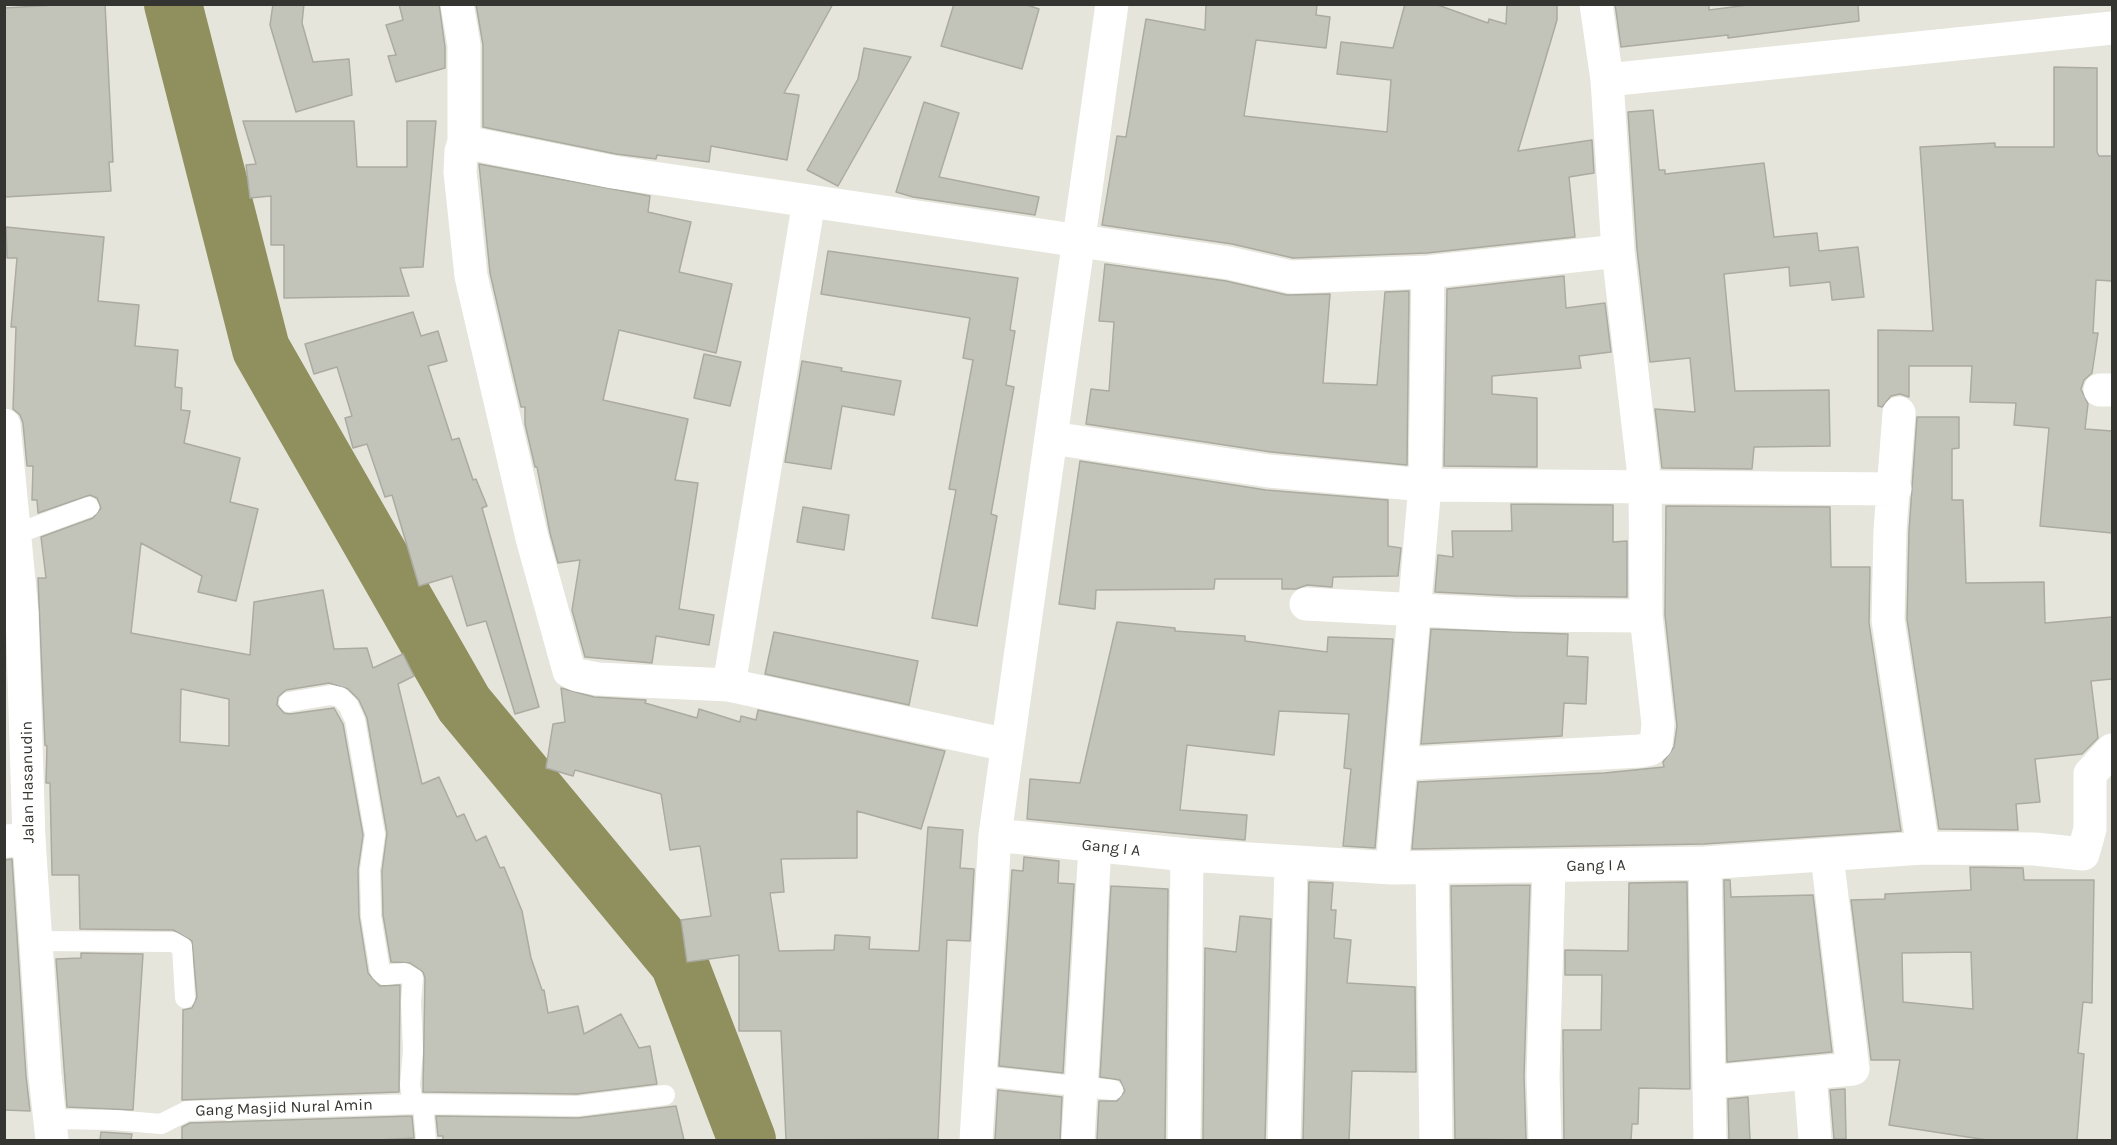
<!DOCTYPE html>
<style>
body{margin:0}
#map{position:relative;width:2117px;height:1145px;overflow:hidden;background:#e5e5db;font-family:Karla,sans-serif}
canvas{display:block}
.frame{position:absolute;inset:0;border:6px solid #343430;pointer-events:none}
</style>
<div id="map">
<canvas width="2117" height="1145"></canvas>
<div class="frame"></div>
</div>
<script>
const ctx = document.querySelector('canvas').getContext('2d');
ctx.lineJoin = 'round';
const toPath = rows => new Path2D(rows.map(r => 'M' + r).join(''));
function strokePath(path, color, width, dash) { ctx.strokeStyle = color; ctx.lineWidth = width; ctx.lineCap = dash ? 'butt' : 'round'; ctx.setLineDash(dash || []); ctx.stroke(path); }
function fill(path, color) { ctx.fillStyle = color; ctx.fill(path, 'evenodd'); }
function drawText(font, color, halo, rows, align = 'center') {
  ctx.font = font + ' Karla,sans-serif'; ctx.lineWidth = 5; ctx.setLineDash([]); ctx.textBaseline = 'middle'; ctx.strokeStyle = halo; ctx.fillStyle = color; for (const [text, x, y, turn = 0] of rows) {
    ctx.save(); ctx.translate(x, y); ctx.rotate((+turn || 0) * Math.PI / 180); ctx.textAlign = isNaN(turn) ? turn : align; if (halo) ctx.strokeText(text, 0, 0); ctx.fillText(text, 0, 0); ctx.restore();
  }
}
strokePath(toPath([
 [173,4,261,349,464,704,679,963,747,1140]
]), '#908f5e', 58);
const building = toPath([
 [72,4,105,4,113,162,109,162,111,191,5,197,4,8,72,4],
 [273,4,304,4,302,23,313,62,349,59,352,95,296,112,270,25,273,4],
 [399,4,439,4,445,47,445,68,396,82,388,56,396,55,386,25,403,20,399,4],
 [476,4,833,4,784,93,799,95,787,160,711,146,709,162,657,155,656,159,616,154,483,127,483,45,476,4],
 [954,4,1024,4,1039,9,1022,69,941,46,954,4],
 [1206,4,1317,4,1316,15,1330,17,1326,48,1256,40,1244,116,1387,132,1391,80,1337,74,1341,42,1393,48,1405,4,1435,4,1488,23,1489,19,1506,24,1507,4,1557,4,1557,20,1518,151,1592,140,1594,173,1569,177,1575,237,1427,253,1293,258,1232,244,1102,225,1117,136,1126,137,1146,19,1205,30,1206,4],
 [1615,4,1709,4,1709,10,1756,4,1858,4,1859,21,1728,38,1728,35,1621,47,1615,4],
 [864,48,911,57,838,186,807,170,858,79,864,48],
 [2054,67,2097,68,2097,152,2099,156,2112,156,2112,281,2096,280,2093,333,2098,333,2092,373,2084,380,2081,389,2088,404,2085,429,2112,431,2112,533,2040,526,2049,428,2014,425,2016,403,1970,402,1972,366,1909,366,1909,397,1900,394,1891,396,1882,407,1878,406,1878,330,1933,331,1920,147,1995,143,1995,147,2054,147,2054,67],
 [924,102,959,113,939,177,1039,197,1035,215,913,197,896,192,924,102],
 [1653,110,1659,170,1665,170,1665,174,1764,163,1774,237,1817,233,1819,251,1858,247,1864,297,1832,300,1830,282,1790,286,1789,267,1724,274,1735,391,1829,390,1830,446,1754,447,1752,469,1662,468,1655,409,1695,412,1690,358,1650,362,1637,249,1628,112,1653,110],
 [243,121,354,121,357,167,407,167,407,121,436,121,423,267,400,268,409,296,284,298,284,245,271,245,271,196,250,198,246,165,256,164,243,121],
 [479,164,650,196,648,212,691,222,679,272,732,284,716,353,619,330,603,400,688,419,675,480,698,483,679,609,714,615,709,645,656,636,652,663,585,657,572,610,580,560,558,563,550,533,537,467,535,467,525,424,525,407,521,407,490,273,479,164],
 [6,227,104,237,98,301,139,305,135,346,178,350,175,387,182,388,181,410,190,411,184,443,240,458,230,502,258,509,236,601,198,592,202,576,141,543,131,633,250,655,254,602,323,590,334,649,367,648,373,668,403,654,414,676,398,684,422,784,439,777,457,817,464,814,476,841,486,836,500,868,504,867,522,911,531,958,542,990,544,990,548,1013,578,1006,584,1034,621,1014,639,1048,650,1046,657,1084,577,1094,423,1092,425,978,423,972,410,963,391,962,383,915,382,871,387,833,367,718,359,700,348,689,329,683,286,690,278,697,277,705,284,713,290,714,334,708,343,724,363,835,358,870,359,916,368,973,380,986,400,985,399,1092,182,1100,183,1010,192,1008,197,997,192,941,173,930,80,929,79,875,52,875,50,783,46,783,47,746,45,745,38,578,46,578,41,537,93,518,101,508,97,498,90,495,38,513,37,500,32,500,33,466,27,466,23,423,20,415,13,409,16,327,11,327,17,258,7,258,6,227],
 [181,689,229,699,229,746,180,742,181,689],
 [828,251,1018,278,1010,330,1015,331,1006,385,1014,387,991,514,997,516,977,626,932,618,956,490,949,489,973,360,963,358,970,318,821,294,828,251],
 [1105,264,1226,281,1287,295,1330,294,1323,383,1377,385,1385,292,1409,291,1407,465,1271,452,1086,424,1091,389,1109,391,1114,322,1099,321,1105,264],
 [1564,276,1566,308,1605,303,1611,352,1579,356,1581,368,1492,376,1492,394,1537,398,1537,467,1444,466,1447,289,1564,276],
 [413,312,421,336,438,331,447,361,428,366,452,440,459,438,473,480,476,479,487,506,482,508,539,707,515,714,486,621,467,626,452,576,419,586,392,495,385,497,367,444,353,448,345,418,352,416,337,367,314,374,305,344,413,312],
 [704,354,741,362,730,406,694,398,704,354],
 [802,361,842,368,841,371,901,381,894,415,842,406,831,469,785,462,802,361],
 [1917,417,1959,417,1959,448,1952,449,1952,500,1963,500,1966,583,2044,582,2045,623,2112,617,2112,679,2091,681,2098,738,2082,754,2035,759,2040,802,2016,804,2018,830,1939,829,1907,619,1909,531,1917,417],
 [1080,461,1266,490,1388,500,1388,546,1401,548,1398,576,1333,577,1332,587,1307,585,1296,589,1282,589,1282,579,1215,579,1214,589,1096,590,1095,609,1059,604,1080,461],
 [1511,504,1613,505,1613,542,1627,541,1627,597,1515,596,1435,592,1438,555,1453,557,1452,531,1512,531,1511,504],
 [1666,506,1830,507,1831,567,1870,567,1869,623,1901,831,1704,844,1412,849,1418,782,1604,773,1664,767,1663,762,1674,747,1677,726,1665,615,1666,506],
 [803,507,849,515,844,550,797,542,803,507],
 [1117,622,1175,628,1175,631,1245,636,1245,641,1327,652,1328,637,1393,639,1375,848,1343,846,1351,769,1344,768,1349,714,1279,711,1274,755,1187,745,1180,810,1247,815,1245,840,1027,819,1030,779,1080,783,1117,622],
 [1431,629,1568,634,1567,656,1588,657,1586,704,1564,703,1562,736,1421,744,1431,629],
 [774,632,918,661,909,705,765,674,774,632],
 [561,688,594,697,646,700,645,703,697,718,699,709,740,722,741,716,756,720,758,710,945,751,921,829,857,811,857,858,781,859,784,892,770,893,779,951,834,950,835,935,870,937,869,949,919,951,928,827,963,830,960,868,974,869,970,941,947,940,938,1139,786,1140,781,1031,739,1031,739,955,687,962,681,920,711,916,700,846,670,850,661,794,575,770,573,776,546,768,553,724,565,722,561,688],
 [1024,857,1059,861,1058,883,1074,884,1063,1073,999,1066,1012,870,1023,871,1024,857],
 [12,859,26,1076,30,1111,4,1110,4,860,12,859],
 [1970,867,2023,868,2024,880,2094,880,2092,1003,2083,1002,2078,1053,2084,1054,2077,1140,1987,1140,1889,1125,1900,1060,1871,1060,1851,900,1885,899,1885,894,1971,890,1970,867],
 [1971,952,1973,1009,1903,1002,1902,953,1971,952],
 [1724,880,1730,880,1731,897,1813,895,1832,1052,1727,1062,1724,880],
 [1309,882,1333,883,1331,910,1336,910,1334,938,1351,940,1347,983,1415,987,1416,1072,1352,1071,1349,1140,1303,1140,1309,882],
 [1687,882,1690,1089,1639,1088,1638,1124,1632,1124,1631,1140,1564,1140,1563,1030,1601,1030,1602,975,1565,975,1565,950,1628,951,1629,883,1687,882],
 [1530,885,1524,1076,1526,1140,1455,1139,1451,886,1530,885],
 [1111,886,1168,889,1165,1140,1097,1140,1099,1101,1117,1101,1125,1091,1120,1080,1100,1077,1111,886],
 [1240,916,1271,919,1265,1140,1203,1140,1205,948,1236,952,1240,916],
 [81,953,143,954,133,1110,67,1107,56,959,81,958,81,953],
 [1845,1089,1846,1139,1834,1139,1830,1090,1845,1089],
 [998,1090,1062,1097,1060,1140,995,1140,998,1090],
 [1748,1097,1750,1140,1729,1140,1728,1099,1748,1097],
 [676,1106,684,1140,443,1140,443,1136,438,1136,436,1116,578,1118,676,1106],
 [412,1116,414,1138,378,1140,182,1140,182,1127,190,1123,412,1116],
 [101,1132,132,1134,131,1140,100,1140,101,1132]
]);
fill(building, '#c2c3b9');
strokePath(building, '#ababa2', 1.5);
strokePath(toPath([
 [13,535,89,507],
 [289,702,331,695,340,697,348,705,355,720,375,835,370,870,371,916,380,971,384,975,404,973,413,978,411,1002,413,1050,410,1085,413,1104],
 [36,941,173,942,182,947,185,998],
 [982,1076,1113,1090],
 [423,1104,426,1140],
 [51,1119,114,1120,161,1124,187,1111,413,1104,578,1106,665,1095]
]), '#fff', 20);
strokePath(toPath([
 [457,4,464,45,464,142,461,151,460,172,471,276,532,538,569,671,577,675,598,679,729,685,1007,745],
 [1607,80,2112,28],
 [464,142,613,172,1229,263,1291,277,1428,272,1618,251],
 [2100,390,2112,390],
 [1899,413,1890,530,1888,620,1923,848],
 [1052,438,1269,471,1425,485,1895,489],
 [1306,604,1514,615,1646,616],
 [729,685,809,201],
 [1401,764,1640,751,1650,749,1656,744,1658,724,1646,616,1645,485,1618,251,1607,80,1596,4],
 [995,835,1187,855,1392,868,1705,863,1923,848,2035,849,2083,854,2090,829,2090,774,2112,750],
 [4,841,29,840],
 [1705,863,1710,1140],
 [1392,868,1425,485,1428,272],
 [1432,868,1436,1140],
 [1810,1075,1815,1140],
 [1709,1082,1853,1069,1827,856],
 [976,1140,995,835,1112,4],
 [1078,1140,1095,846],
 [1184,1140,1187,855],
 [1284,1140,1291,864],
 [1545,1140,1543,1077,1549,867]
]), '#fff', 33);
strokePath(toPath([
 [4,425,22,612,29,840,45,1075,52,1140]
]), '#fff', 33);
drawText('16px', '#343430', '#fff', [
 ["Jalan Hasanudin",28,782,-91],
 ["Gang I A",1111,848,6],
 ["Gang I A",1596,866,-1],
 ["Gang Masjid Nural Amin",284,1108,-2]
]);
</script>
